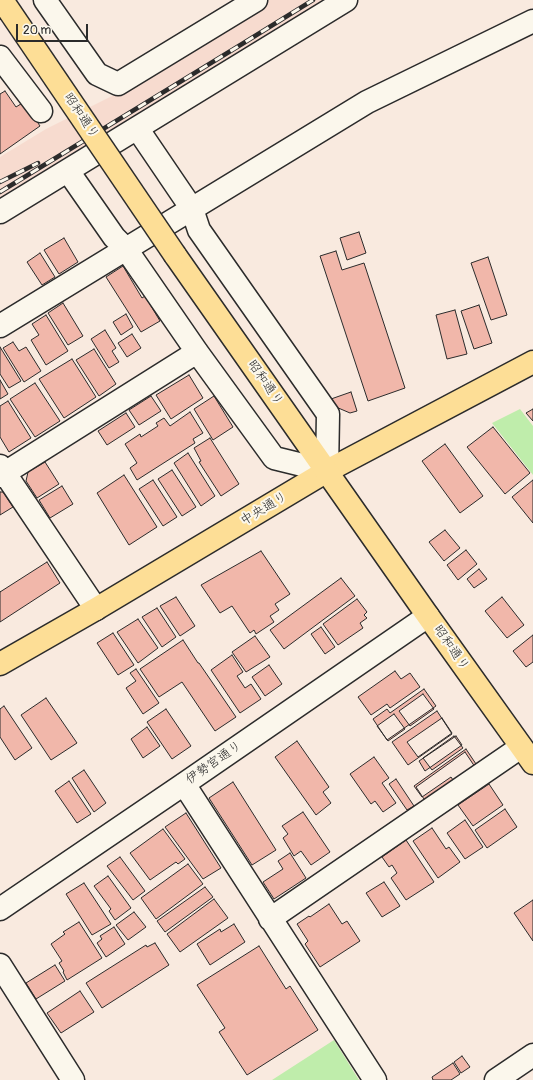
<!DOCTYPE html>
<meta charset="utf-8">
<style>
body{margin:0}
#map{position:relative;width:533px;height:1080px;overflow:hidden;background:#f9eadf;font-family:Pangolin,sans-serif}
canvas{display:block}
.scale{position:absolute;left:16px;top:24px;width:72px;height:18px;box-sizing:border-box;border:2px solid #2b2b2b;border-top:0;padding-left:5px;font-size:12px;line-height:14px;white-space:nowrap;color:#2b2b2b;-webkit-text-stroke:3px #fbf7ec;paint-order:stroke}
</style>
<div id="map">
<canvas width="533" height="1080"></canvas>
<div class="scale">20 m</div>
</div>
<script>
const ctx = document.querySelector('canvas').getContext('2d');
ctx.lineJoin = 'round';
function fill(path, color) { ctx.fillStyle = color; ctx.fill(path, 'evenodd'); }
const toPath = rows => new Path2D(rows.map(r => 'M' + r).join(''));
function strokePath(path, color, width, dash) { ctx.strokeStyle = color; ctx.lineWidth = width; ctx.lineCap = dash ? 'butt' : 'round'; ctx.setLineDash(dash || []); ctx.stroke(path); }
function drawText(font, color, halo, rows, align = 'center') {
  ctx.font = font + ' Pangolin,"Klee One",sans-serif'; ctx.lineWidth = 4; ctx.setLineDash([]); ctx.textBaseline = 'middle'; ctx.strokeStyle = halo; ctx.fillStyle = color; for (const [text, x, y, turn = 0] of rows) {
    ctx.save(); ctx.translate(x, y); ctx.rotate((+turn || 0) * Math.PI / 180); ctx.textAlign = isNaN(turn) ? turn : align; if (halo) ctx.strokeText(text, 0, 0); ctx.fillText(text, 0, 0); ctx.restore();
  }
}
fill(toPath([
 [269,0,332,0,0,204,0,157,46,129,120,92]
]), '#f7dbcf');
fill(toPath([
 [520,409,533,426,533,475,492,423],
 [334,1040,359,1080,272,1080]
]), '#bfedab');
const building = toPath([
 [5,91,16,107,24,102,40,126,0,154,0,94,5,91],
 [359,232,366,253,347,260,340,238,359,232],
 [64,238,78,262,59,274,44,250,64,238],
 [336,251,342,270,364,263,405,388,368,401,320,256,336,251],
 [40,253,55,277,42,285,27,262,40,253],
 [488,257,507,315,491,320,471,263,488,257],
 [123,266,142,298,145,296,160,321,141,332,106,277,123,266],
 [63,303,83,336,68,345,48,313,63,303],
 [479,305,492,343,474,349,461,311,479,305],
 [455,310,467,354,447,359,436,315,455,310],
 [126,314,133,327,121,335,113,322,126,314],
 [46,315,68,351,46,365,31,340,39,335,32,324,46,315],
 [105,330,116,348,112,351,119,362,109,368,91,339,105,330],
 [132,334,141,348,127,357,118,343,132,334],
 [13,342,19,351,26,347,41,371,24,382,3,348,13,342],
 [0,347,21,381,9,388,0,374,0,347],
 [94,349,116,384,99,396,76,360,94,349],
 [72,359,96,397,64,418,39,379,72,359],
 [189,375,203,398,171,419,156,395,189,375],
 [0,380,8,394,0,399,0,380],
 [35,383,60,421,35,437,10,399,35,383],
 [351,392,357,411,350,413,336,407,331,399,351,392],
 [151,396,161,411,139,425,129,410,151,396],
 [214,396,233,427,213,440,194,409,214,396],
 [8,401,31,438,9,452,0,437,0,406,8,401],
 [533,409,533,421,526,413,533,409],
 [190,412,203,433,193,439,195,443,137,480,130,468,137,463,125,444,140,434,141,437,158,426,156,423,164,418,170,426,190,412],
 [126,413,135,427,107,445,98,431,126,413],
 [493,427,530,473,505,494,467,447,493,427],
 [210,438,239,484,221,496,199,462,201,461,194,448,210,438],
 [445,444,483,496,460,513,422,461,445,444],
 [188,453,215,496,201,506,174,463,188,453],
 [45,462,59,484,37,498,26,481,28,472,45,462],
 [172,470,196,507,182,516,158,479,172,470],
 [124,475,157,527,129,545,97,493,124,475],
 [153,480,177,517,163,526,139,489,153,480],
 [533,480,533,523,512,497,533,480],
 [62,486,73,504,50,518,39,500,62,486],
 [0,492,3,492,13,507,0,515,0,492],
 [445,530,460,548,444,561,429,542,445,530],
 [466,550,477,564,458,580,447,565,466,550],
 [261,551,290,594,275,604,279,610,270,616,274,622,256,634,254,630,250,633,232,606,220,613,201,585,261,551],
 [47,562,60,583,0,622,0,591,0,592,47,562],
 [479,569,487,579,474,588,467,579,479,569],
 [341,578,355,596,284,649,270,630,341,578],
 [176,597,195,626,180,636,160,606,176,597],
 [502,597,524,625,507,638,485,611,502,597],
 [357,599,367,612,364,615,367,618,360,623,363,628,338,645,323,624,357,599],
 [157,608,176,637,162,647,142,617,157,608],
 [138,619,158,648,138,663,117,632,138,619],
 [321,627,335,647,325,654,311,634,321,627],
 [113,633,134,665,118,675,97,643,113,633],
 [533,635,533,662,526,667,513,651,533,635],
 [255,636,270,657,246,672,232,652,255,636],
 [183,640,198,663,199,663,236,717,215,731,182,682,159,697,140,669,183,640],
 [232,655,243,672,237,676,245,688,251,684,261,699,240,713,211,670,232,655],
 [269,665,282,684,265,696,252,677,269,665],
 [136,669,159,703,143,714,126,688,136,681,130,673,136,669],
 [395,671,401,679,410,673,420,687,390,708,387,704,371,715,358,697,395,671],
 [424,689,436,706,387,740,373,719,387,709,390,713,424,689],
 [423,694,434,709,410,726,399,711,423,694],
 [46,698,77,743,51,760,21,715,46,698],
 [4,706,32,748,15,760,0,737,0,709,4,706],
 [166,709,191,746,172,759,147,722,166,709],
 [437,711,452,734,408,765,392,742,437,711],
 [394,714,405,729,388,741,377,726,394,714],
 [442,718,452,733,418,757,407,742,442,718],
 [147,727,160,746,143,758,131,739,147,727],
 [454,736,463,748,432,770,423,758,454,736],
 [456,736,462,745,425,771,419,761,456,736],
 [297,741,329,787,323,792,331,803,316,815,275,757,297,741],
 [466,749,476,764,453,780,451,777,422,797,414,786,466,749],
 [465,752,475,767,426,802,416,787,465,752],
 [374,757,389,778,382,783,396,803,383,812,375,801,371,804,350,774,374,757],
 [84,770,106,803,94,812,72,778,84,770],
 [396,779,414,806,407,810,389,784,396,779],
 [69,781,91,814,77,823,55,791,69,781],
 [233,782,276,850,252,865,209,798,233,782],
 [489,784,503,805,473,826,458,805,489,784],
 [505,809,517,827,487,848,475,830,505,809],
 [303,812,330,852,311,865,301,851,294,856,283,838,288,834,282,826,303,812],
 [186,813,221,868,203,879,165,827,186,813],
 [465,820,483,847,465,859,447,833,465,820],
 [432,828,446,849,449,847,460,862,438,878,413,841,432,828],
 [163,829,185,859,178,864,176,862,150,880,130,853,163,829],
 [406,840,434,882,406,900,391,878,397,873,392,865,389,867,382,857,406,840],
 [290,853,306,878,274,899,263,882,283,869,278,861,290,853],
 [120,857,145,891,133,900,107,866,120,857],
 [188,864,203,884,156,919,141,898,188,864],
 [108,876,131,908,115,920,109,911,111,909,94,886,108,876],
 [384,882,400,906,382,917,366,893,384,882],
 [84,883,111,924,92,935,66,894,84,883],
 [205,887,213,897,165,932,157,921,205,887],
 [214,899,228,918,180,952,167,934,214,899],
 [533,900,533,941,514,913,533,900],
 [329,904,342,924,347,921,360,941,320,967,305,944,308,941,297,924,309,916,310,917,329,904],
 [134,912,146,927,128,940,116,925,134,912],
 [79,922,102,958,67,980,63,972,64,971,59,963,62,961,51,944,65,934,63,932,79,922],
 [234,924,245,942,210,965,197,944,220,929,221,932,234,924],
 [114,927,125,944,106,957,97,943,102,939,100,936,114,927],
 [155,943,169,965,102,1008,86,983,146,945,147,947,155,943],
 [259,946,286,989,290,986,318,1030,247,1075,219,1032,225,1028,197,985,259,946],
 [55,965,65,981,36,999,26,983,55,965],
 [80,991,94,1012,61,1033,47,1013,80,991],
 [462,1056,470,1067,461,1073,454,1062,462,1056],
 [453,1063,460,1074,451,1080,433,1080,432,1077,453,1063]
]);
fill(building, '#f1b7aa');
strokePath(building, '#2b2b2b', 1);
const minor = toPath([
 [45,0,97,74,118,84,256,0],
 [0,57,41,111],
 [68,171,114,237,126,249,197,352,274,458,327,471,328,414,199,230,192,209,137,128],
 [0,212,346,0],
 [0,326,126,249,367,102,533,21],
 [0,466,96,609],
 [0,476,197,352],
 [184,784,375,1080],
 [0,909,184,784,428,616],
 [270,919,521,747],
 [0,965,73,1080],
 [496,1080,533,1055]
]);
const major = toPath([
 [0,664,96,609,327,471,533,362]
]);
const highway = toPath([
 [175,255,428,616,533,763]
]);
strokePath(minor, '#2b2b2b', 25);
strokePath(major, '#2b2b2b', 25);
strokePath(highway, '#2b2b2b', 25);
strokePath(minor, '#fbf7ec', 22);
strokePath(major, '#fdde96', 22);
strokePath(highway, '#fdde96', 22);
const rail = toPath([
 [0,182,38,163],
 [0,192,242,44,313,0]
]);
strokePath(rail, '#2b2b2b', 4.5);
strokePath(rail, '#fbf7ec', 3, [9]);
const highwayBridge = toPath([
 [2,0,175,255]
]);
strokePath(highwayBridge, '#2b2b2b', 25, []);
strokePath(highwayBridge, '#fdde96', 22);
drawText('13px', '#2b2b2b', '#fbf7ec', [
 ["昭和通り",81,116,56],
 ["昭和通り",265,383,55],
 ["中央通り",264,509,-31],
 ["昭和通り",451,648,55],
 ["伊勢宮通り",214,763,-35]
]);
</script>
